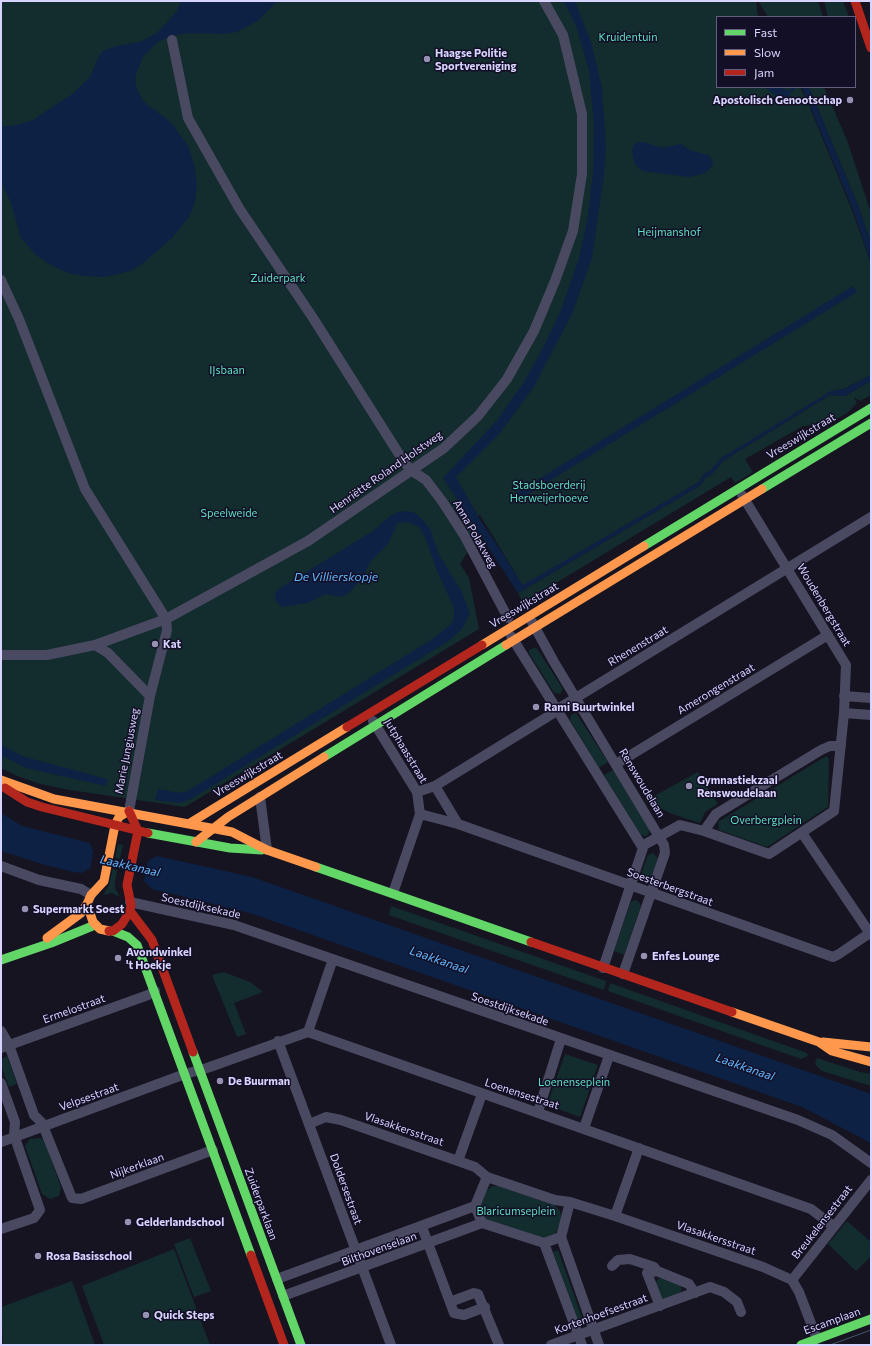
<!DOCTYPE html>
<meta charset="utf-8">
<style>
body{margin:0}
#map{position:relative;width:872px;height:1346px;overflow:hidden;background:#161421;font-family:Commissioner,sans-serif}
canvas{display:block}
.frame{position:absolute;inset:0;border:2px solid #d9d4ff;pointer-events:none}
.legend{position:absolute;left:716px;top:16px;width:140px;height:72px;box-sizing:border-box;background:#130f26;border:1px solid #625e7d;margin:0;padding:5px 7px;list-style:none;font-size:12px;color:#d9d4ff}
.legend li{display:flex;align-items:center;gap:8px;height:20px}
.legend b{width:20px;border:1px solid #625e7d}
</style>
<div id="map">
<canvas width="872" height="1346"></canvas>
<div class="frame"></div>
<ul class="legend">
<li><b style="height:5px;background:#63d668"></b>Fast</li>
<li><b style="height:5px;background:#ff974d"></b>Slow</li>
<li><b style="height:5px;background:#b3261e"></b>Jam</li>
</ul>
</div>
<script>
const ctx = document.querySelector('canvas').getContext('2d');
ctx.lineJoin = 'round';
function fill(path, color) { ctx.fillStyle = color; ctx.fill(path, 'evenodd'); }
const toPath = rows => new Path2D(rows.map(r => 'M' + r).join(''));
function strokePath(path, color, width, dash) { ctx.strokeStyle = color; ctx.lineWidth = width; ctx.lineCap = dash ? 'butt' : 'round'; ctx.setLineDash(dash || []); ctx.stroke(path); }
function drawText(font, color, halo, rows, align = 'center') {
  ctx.font = font + ' Commissioner,sans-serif'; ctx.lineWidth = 3; ctx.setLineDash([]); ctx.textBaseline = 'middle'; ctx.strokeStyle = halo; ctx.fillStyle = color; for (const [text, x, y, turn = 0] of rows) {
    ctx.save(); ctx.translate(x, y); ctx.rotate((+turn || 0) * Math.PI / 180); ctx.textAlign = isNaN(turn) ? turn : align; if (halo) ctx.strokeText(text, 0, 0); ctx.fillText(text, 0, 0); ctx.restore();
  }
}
fill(toPath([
 [1,1,756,1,758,17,717,17,717,87,800,87,805,96,852,210,871,264,871,375,844,389,835,390,720,460,711,470,703,475,699,482,523,586,480,515,478,516,464,492,481,530,460,564,469,578,479,629,185,807,70,790,40,784,17,776,1,768],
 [758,1,818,1,823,17,768,17],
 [824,1,843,1,849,17,828,17],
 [809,87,824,87,847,140,871,213,871,243,859,208],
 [871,381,871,395,860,401,854,397,857,403,847,413,830,423,803,426,745,459,753,472,735,483,731,477,523,603,518,593,701,485,705,478,713,473,724,460,830,395,845,396],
 [536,647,563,689,560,694,554,693,529,653,529,650],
 [576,713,608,762,599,768,570,720,571,715],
 [826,756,829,759,828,807,767,847,719,830,718,822],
 [613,770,649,829,649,833,647,836,643,836,640,834,604,775],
 [698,772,718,804,705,812,700,823,672,814,645,801],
 [118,844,123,845,115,881,115,888,120,897,112,893,103,895,109,885],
 [653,853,657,857,657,860,651,878,647,880,643,878,641,874,648,855],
 [635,900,639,902,641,906,624,955,614,951,631,902],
 [391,906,606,981,604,990,389,915],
 [224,972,250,982,263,992,234,1003,246,1034,237,1037,212,975],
 [610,983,807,1053,808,1056,801,1059,608,991],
 [565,1054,598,1065,580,1117,547,1105],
 [7,1056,17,1084,9,1087,1,1066,1,1059],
 [817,1058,860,1072,871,1074,871,1086,822,1071,815,1064],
 [40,1138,44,1140,61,1187,59,1196,50,1199,42,1194,25,1146,30,1139],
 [492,1186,502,1186,552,1203,560,1211,562,1218,555,1235,548,1239,539,1239,487,1221,480,1213,480,1196],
 [847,1221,871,1242,871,1256,856,1271,828,1244],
 [190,1238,211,1291,194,1297,174,1244],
 [174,1249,210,1345,104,1345,82,1286],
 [558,1250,583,1320,581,1322,578,1321,553,1252],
 [659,1278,668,1279,668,1282,670,1280,680,1284,682,1290,679,1294,663,1300,655,1283],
 [72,1281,95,1345,3,1345,1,1307]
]), '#132c2d');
fill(toPath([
 [181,1,277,1,259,20,237,32,225,34,189,33,176,35,157,42,143,57,137,71,135,80,137,89,142,99,149,106,172,123,188,146,194,164,197,184,195,202,189,217,171,239,141,265,130,271,106,277,84,276,68,273,49,264,36,255,21,238,11,203,1,181,1,126,11,126,31,121,71,95,90,77,98,58,103,51,116,46,140,42,157,33,177,11],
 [564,1,575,1,577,6,591,42,602,88,606,146,604,174,592,258,572,314,533,388,499,434,456,477,478,516,523,585,699,482,703,475,711,470,721,458,831,391,844,389,871,375,871,381,845,396,830,395,724,460,713,473,705,478,701,485,518,593,443,478,498,419,524,382,544,346,561,310,579,258,588,216,593,172,594,126,589,70,576,26],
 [764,87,779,87,789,91,792,87,796,87,790,94,789,101,778,97],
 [802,87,809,87,859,208,871,243,871,263,853,210],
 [639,142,644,142,661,148,681,144,690,150,710,156,713,164,709,170,702,174,689,177,642,171,635,164,633,157,632,150,634,145],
 [853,286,857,292,520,499,516,493],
 [408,511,415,513,424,521,430,529,439,555,462,592,470,614,462,629,450,640,191,799,180,803,155,800,158,789,179,793,188,791,434,638,451,624,454,617,454,608,438,573,425,537,419,527,408,522,397,523,388,544,370,562,364,576,348,594,341,597,325,594,308,603,282,607,276,601,275,593,280,588,373,531,390,516,398,512],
 [1,745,25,757,107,779,106,786,26,768,1,755],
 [1,813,22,826,90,843,94,854,146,866,148,861,157,856,252,877,871,1094,871,1143,802,1107,253,914,152,889,144,881,145,876,143,875,92,863,90,868,82,873,73,872,45,865,1,851]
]), '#0d2144');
fill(toPath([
 [93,853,147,865,145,876,91,864]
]), '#161421');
strokePath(toPath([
 [172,40,188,118,239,208,313,318,404,462,412,471,426,480,442,501,464,535,508,618],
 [1,280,19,319,85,489,166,619,167,630,150,696],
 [532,622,554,662,664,845,665,853,623,974],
 [511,636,643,848,603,968],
 [95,645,108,653,150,696,129,811],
 [1,655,47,655,95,645,166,619,308,541,444,448,478,416,507,379,534,331,555,281,573,231,582,174,582,114,563,35,544,1],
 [844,696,871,698],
 [844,713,871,715],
 [373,721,417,792,420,814,393,893],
 [616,764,828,635],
 [435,786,458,824],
 [417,792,435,786,552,714,556,710,871,517],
 [260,797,267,850],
 [420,814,458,824,833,957,839,954,871,932],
 [704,831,716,814,821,750,830,746,841,746],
 [802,833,871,935],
 [642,846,680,825,704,831,769,854,834,811,844,713,846,665,742,495],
 [1,866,39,880,81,889,91,895],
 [130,902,234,925,798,1120,832,1135,871,1163],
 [1,1031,9,1045,34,1115,42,1123,72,1198,81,1199,213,1150],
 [308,1032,333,959],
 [278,1041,391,1345],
 [1,1048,148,995,155,991],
 [1,1083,15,1122,14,1135,40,1210,34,1218,1,1229],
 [538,1112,561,1039],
 [309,1124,326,1117,341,1120,458,1161,475,1167,487,1177,555,1200,570,1202,615,1216,763,1267,792,1280,799,1292,817,1339],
 [584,1128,609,1056],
 [1,1142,185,1074,207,1068,308,1032,811,1209,833,1226],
 [458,1161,482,1094],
 [487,1177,475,1206,482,1223,544,1243,561,1237,570,1202],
 [615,1216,639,1148],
 [422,1227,454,1313,464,1315,485,1307],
 [561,1237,599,1345],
 [544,1243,582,1345],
 [612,1266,618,1260,630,1259,654,1267,657,1271],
 [277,1279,475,1206],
 [792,1280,871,1180],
 [283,1296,482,1223],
 [450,1302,474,1293,478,1294,499,1345],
 [660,1306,647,1273,657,1271,689,1284,695,1293],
 [551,1345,710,1287,724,1292,737,1302,741,1312]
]), '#4a4962', 10);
strokePath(toPath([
 [762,489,871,423],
 [644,546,871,408],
 [324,757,506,645],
 [148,833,230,848,262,850],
 [316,867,531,942],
 [113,931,128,937,137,945,251,1255],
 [1,960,51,943,95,925],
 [193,1052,301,1345],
 [801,1345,871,1319]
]), '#63d668', 9);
strokePath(toPath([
 [482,645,644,546],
 [506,645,762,489],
 [1,780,54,799,232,832,267,850,316,867],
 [190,823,347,727],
 [196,842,228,817,324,757],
 [109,931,100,929,93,922,87,904,91,895,104,881,115,825,119,817,129,811],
 [47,938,81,913,87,904],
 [732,1012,819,1042,832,1051,871,1062],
 [823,1042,871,1047]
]), '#ff974d', 9);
strokePath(toPath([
 [855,1,871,48],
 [347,727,482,645],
 [5,788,27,802,42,807,148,833],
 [130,911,152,940,193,1052],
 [109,931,113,931,122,924,130,911,131,905,127,885,138,831,129,811],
 [531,942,732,1012],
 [251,1255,284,1345]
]), '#b3261e', 9);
strokePath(toPath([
 [830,1345,871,1330]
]), '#43596b', 1);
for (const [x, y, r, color] of [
 [427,59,4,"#9591b1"],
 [850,100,4,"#9591b1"],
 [155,644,4,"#9591b1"],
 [536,707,4,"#9591b1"],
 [689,786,4,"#9591b1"],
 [25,909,4,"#9591b1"],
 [644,956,4,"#9591b1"],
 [118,958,4,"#9591b1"],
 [220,1081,4,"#9591b1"],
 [128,1222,4,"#9591b1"],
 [38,1256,4,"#9591b1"],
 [146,1315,4,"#9591b1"]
]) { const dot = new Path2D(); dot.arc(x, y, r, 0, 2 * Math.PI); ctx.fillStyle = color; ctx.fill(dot); strokePath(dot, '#130f26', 1.5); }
drawText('11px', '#5fe0c0', '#130f26', [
 ["Kruidentuin",628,37],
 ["Heijmanshof",669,232],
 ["Zuiderpark",278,278],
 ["IJsbaan",227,370],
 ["Stadsboerderij",549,485],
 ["Herweijerhoeve",549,498],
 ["Speelweide",229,513],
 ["Overbergplein",766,820],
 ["Loenenseplein",574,1082],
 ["Blaricumseplein",516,1211]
]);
drawText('bold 11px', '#d9d4ff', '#130f26', [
 ["Haagse Politie",435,53],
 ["Sportvereniging",435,66],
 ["Apostolisch Genootschap",842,100,"right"],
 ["Kat",163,644],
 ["Rami Buurtwinkel",544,707],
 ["Gymnastiekzaal",697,780],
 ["Renswoudelaan",697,793],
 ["Supermarkt Soest",33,909],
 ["Avondwinkel",126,952],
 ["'t Hoekje",126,965],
 ["Enfes Lounge",652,956],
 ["De Buurman",228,1081],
 ["Gelderlandschool",136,1222],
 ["Rosa Basisschool",46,1256],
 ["Quick Steps",154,1315]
], 'left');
drawText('11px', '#d9d4ff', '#130f26', [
 ["Vreeswijkstraat",801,436,-31],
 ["Henriëtte Roland Holstweg",386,472,-35],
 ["Anna Polakweg",475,534,60],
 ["Vreeswijkstraat",524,605,-31],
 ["Woudenbergstraat",824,605,59],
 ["Rhenenstraat",638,646,-31],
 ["Amerongenstraat",716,689,-31],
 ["Marie Jungiusweg",127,751,-79],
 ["Jutphaasstraat",406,751,59],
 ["Vreeswijkstraat",248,774,-31],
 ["Renswoudelaan",642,783,59],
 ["Soesterbergstraat",670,887,20],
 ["Soestdijksekade",201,906,13],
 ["Ermelostraat",74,1009,-20],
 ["Soestdijksekade",510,1009,19],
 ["Loenensestraat",522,1094,18],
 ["Velpsestraat",89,1097,-20],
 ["Vlasakkersstraat",404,1129,19],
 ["Nijkerklaan",137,1166,-20],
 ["Doldersestraat",346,1189,70],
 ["Zuiderparklaan",261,1204,70],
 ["Breukelensestraat",822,1222,-52],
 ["Vlasakkersstraat",716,1238,19],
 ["Bilthovenselaan",379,1249,-20],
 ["Kortenhoefsestraat",601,1314,-20],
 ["Escamplaan",832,1321,-20]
]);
drawText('italic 12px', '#62b6ff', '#130f26', [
 ["De Villierskopje",336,577],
 ["Laakkanaal",130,866,13],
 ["Laakkanaal",439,960,19],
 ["Laakkanaal",745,1067,19]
]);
</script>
